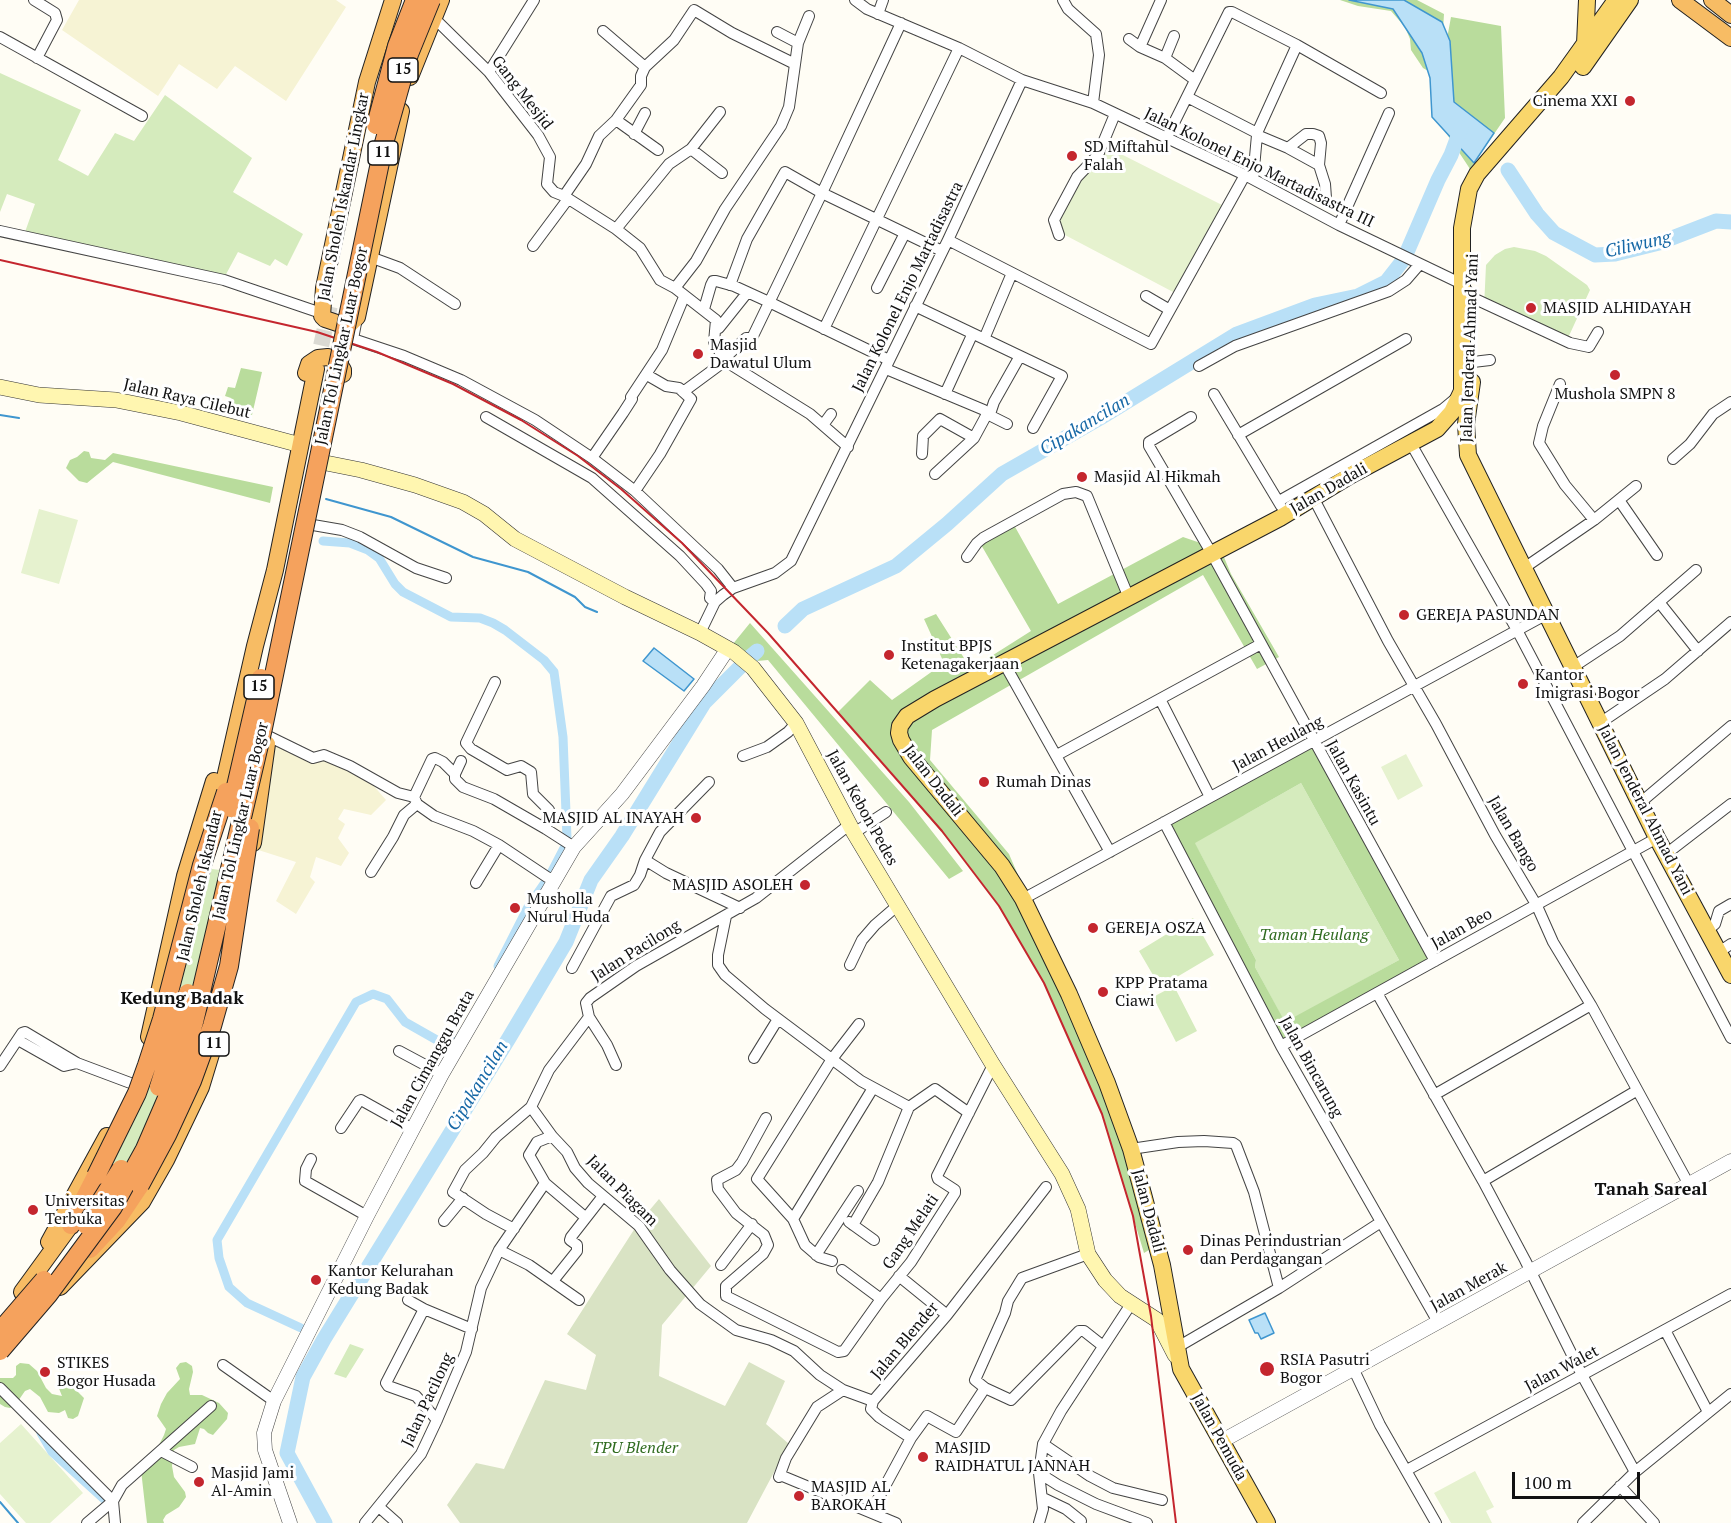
<!DOCTYPE html>
<style>
body{margin:0}
#map{position:relative;width:1731px;height:1523px;overflow:hidden;background:#fffdf5;font-family:"PT Serif",serif}
canvas{display:block}
.scale{position:absolute;left:1512px;top:1472px;width:128px;height:27px;box-sizing:border-box;border:3px solid #111;border-top:0;padding-left:8px;font-size:18px;line-height:21px;white-space:nowrap;color:#111;-webkit-text-stroke:4px #fff;paint-order:stroke}
</style>
<div id="map">
<canvas width="1731" height="1523"></canvas>
<div class="scale">100 m</div>
</div>
<script>
const ctx = document.querySelector('canvas').getContext('2d');
ctx.lineJoin = 'round';
function fill(path, color) { ctx.fillStyle = color; ctx.fill(path, 'evenodd'); }
const toPath = rows => new Path2D(rows.map(r => 'M' + r).join(''));
function strokePath(path, color, width, dash) { ctx.strokeStyle = color; ctx.lineWidth = width; ctx.lineCap = dash ? 'butt' : 'round'; ctx.setLineDash(dash || []); ctx.stroke(path); }
function drawText(font, color, halo, rows, align = 'center') {
  ctx.font = font + ' "PT Serif",serif'; ctx.lineWidth = 6; ctx.setLineDash([]); ctx.textBaseline = 'middle'; ctx.strokeStyle = halo; ctx.fillStyle = color; for (const [text, x, y, turn = 0] of rows) {
    ctx.save(); ctx.translate(x, y); ctx.rotate((+turn || 0) * Math.PI / 180); ctx.textAlign = isNaN(turn) ? turn : align; if (halo) ctx.strokeText(text, 0, 0); ctx.fillText(text, 0, 0); ctx.restore();
  }
}
fill(toPath([
 [79,0,336,0,346,7,286,101,235,66,217,89,179,64,158,96,62,30],
 [271,732,322,756,325,750,352,761,386,800,371,815,344,809,338,819,345,824,338,838,349,853,341,866,316,857,310,877,315,882,296,914,276,901,296,862,249,847]
]), '#f6f3d4');
fill(toPath([
 [0,73,81,110,58,160,88,176,115,133,134,141,165,95,252,158,233,192,303,234,287,266,275,259,270,266,238,252,224,278,25,232,35,204,7,194,0,212],
 [1514,247,1535,251,1546,256,1587,285,1590,290,1568,338,1484,308,1486,265,1495,255,1505,249],
 [1301,783,1399,960,1285,1023,1255,967,1256,960,1190,834,1246,814],
 [204,868,228,871,194,1022,129,1180,98,1184],
 [1193,918,1214,955,1160,987,1139,951],
 [1174,986,1197,1031,1176,1042,1153,997],
 [350,1344,364,1349,346,1378,334,1374]
]), '#d5ebbd');
fill(toPath([
 [1340,0,1417,0,1444,14,1441,63,1430,72,1423,68,1411,50,1410,39,1405,27,1391,11,1358,6],
 [1451,17,1501,26,1505,118,1470,169,1437,119,1439,82],
 [241,368,262,372,252,415,228,409,231,398,225,396,228,387,235,388],
 [84,451,89,452,91,458,105,460,113,453,273,487,270,503,113,462,87,483,79,481,66,468,70,460,77,457],
 [1014,525,1058,604,1183,537,1221,550,1231,574,1279,657,1257,669,1203,575,932,730,930,760,1009,854,1069,994,1157,1245,1144,1253,1102,1114,1044,983,996,902,963,858,893,774,838,712,870,680,892,700,944,663,924,619,936,614,971,669,1031,631,980,543],
 [750,623,909,802,963,871,949,879,768,660,746,662,728,650],
 [1318,738,1435,961,1281,1046,1164,822],
 [1301,783,1399,960,1285,1022,1255,967,1256,960,1195,843],
 [186,1362,192,1366,193,1372,189,1389,190,1395,202,1395,219,1403,228,1413,227,1419,213,1435,208,1433,204,1429,200,1428,195,1444,179,1447,174,1450,172,1466,174,1477,185,1492,186,1497,179,1507,166,1515,163,1520,164,1523,147,1523,141,1470,156,1451,164,1435,166,1429,157,1416,161,1404,167,1393,180,1379,176,1368,180,1363],
 [20,1363,29,1364,37,1371,46,1388,52,1394,62,1396,56,1381,60,1379,71,1385,84,1398,78,1416,73,1419,68,1418,65,1410,59,1413,48,1412,40,1397,30,1389,25,1391,16,1404,10,1408,5,1407,0,1404,0,1378,13,1378,16,1375,16,1366]
]), '#b9dc9c');
fill(toPath([
 [659,1199,711,1266,662,1325,659,1376,725,1406,749,1362,785,1381,766,1424,789,1444,747,1523,460,1523,447,1505,476,1463,504,1469,545,1380,586,1390,596,1355,567,1334,637,1225]
]), '#d9e3c4');
fill(toPath([
 [1105,146,1224,206,1175,293,1065,235,1059,227,1058,217,1073,190],
 [39,509,78,520,59,584,21,573],
 [1406,754,1423,786,1398,800,1381,767],
 [21,1424,83,1493,50,1523,26,1523,0,1494,0,1443],
 [1475,1471,1494,1507,1486,1511,1492,1523,1451,1523,1434,1493]
]), '#e6f2cf');
const water = toPath([
 [1349,0,1404,0,1442,22,1450,41,1454,102,1494,133,1474,163,1432,117,1430,78,1422,53,1393,9,1349,0],
 [654,648,694,679,684,691,643,661,654,648],
 [1265,1313,1274,1333,1261,1339,1258,1333,1255,1333,1249,1320,1265,1313]
]);
fill(water, '#b9e0f7');
strokePath(water, '#3f96cf', 1.5);
strokePath(toPath([
 [0,415,19,418],
 [326,499,391,517,473,557,528,572,575,597,585,607,597,612],
 [0,1502,18,1523]
]), '#3f96cf', 2);
strokePath(toPath([
 [323,541,350,543,368,550,379,558,395,584,403,592,451,617,480,618,493,623,505,630,544,660,554,672,563,737,567,838],
 [551,873,564,848],
 [498,966,528,907,546,881],
 [301,1328,247,1303,229,1287,219,1258,217,1240,356,1002,373,994,387,999,405,1022,442,1043,458,1041,462,1034],
 [41,1433,52,1452,105,1500]
]), '#b9e0f7', 9);
strokePath(toPath([
 [1508,170,1537,214,1554,233,1595,255,1615,254,1659,243,1716,221,1731,222],
 [1407,252,1438,180,1451,155,1461,128],
 [785,626,803,609,896,566,947,524,1002,474,1100,418,1237,334,1315,305,1358,296,1386,282,1404,259],
 [750,657,757,651],
 [325,1523,287,1453,303,1377,324,1339,509,1038,566,942,591,880,622,836,704,703,740,667]
]), '#b9e0f7', 15);
strokePath(toPath([
 [316,369,330,305]
]), '#dbdad3', 16, [16, 8]);
const minor = toPath([
 [34,0,55,13,57,20,37,58],
 [855,0,867,9,959,48,1022,80,1093,103,1245,175,1339,225,1462,284,1473,298,1570,343,1589,347,1598,332],
 [1063,0,1068,9,1096,34,1099,55,1093,103],
 [878,14,883,0],
 [433,17,489,72,538,135,550,157,547,184,554,192,564,196,616,229,640,248,660,280,675,288,716,320,714,342,725,361,810,414,848,447],
 [603,31,645,67],
 [777,32,798,43],
 [1174,36,1165,58,1195,80],
 [0,37,142,116],
 [1129,39,1140,47,1165,58],
 [1140,47,1161,0],
 [489,72,534,0],
 [1187,97,1257,133,1257,135,1288,148,1319,165,1325,184,1326,198],
 [616,120,658,150],
 [1257,133,1297,45],
 [634,134,645,113],
 [1167,137,1229,12,1232,12,1297,45,1381,93],
 [1288,148,1306,134,1313,134,1319,136,1321,143,1319,165],
 [691,149,722,173],
 [1253,179,1257,135],
 [564,196,586,164,599,136,616,120,641,85,641,76,645,67,674,40,694,10,732,33,795,64],
 [1339,225,1389,113],
 [616,229,669,164,691,149,720,112],
 [0,231,224,280,321,313],
 [1059,235,1054,220,1077,177,1098,155,1115,114],
 [948,240,1151,344,1245,175],
 [533,246,568,199],
 [370,257,400,268,455,304],
 [730,285,747,239,785,172,822,193,942,251],
 [675,288,696,261,725,209,781,126,789,107,798,43,809,16],
 [877,288,905,233],
 [1146,296,1170,310],
 [915,306,1062,376,1033,428],
 [704,309,711,285,713,281,716,281,734,286,769,302,889,360],
 [357,318,353,339,404,356,461,380,535,420,592,458,635,491,718,569,733,588],
 [716,329,719,328,747,293],
 [824,329,959,48],
 [984,339,1012,273],
 [724,359,746,338,752,338,822,193,901,23],
 [1473,362,1490,360],
 [1199,366,1235,346,1389,291,1406,280,1419,265],
 [886,369,984,410,987,414,1007,424],
 [1560,384,1543,426,1539,443,1565,485,1594,520],
 [683,392,725,361],
 [945,394,972,335],
 [1214,394,1281,506],
 [990,414,994,402,1020,356],
 [486,417,592,478,680,556,706,584,711,591,710,598,715,602],
 [1191,417,1149,442,1149,446,1212,554,1435,961],
 [823,425,831,414],
 [1238,435,1406,339],
 [1410,442,1517,630,1731,1038],
 [922,454,923,436,940,419,974,438],
 [592,458,623,413,632,399,631,397,662,350,684,297],
 [1673,459,1690,444,1713,414,1731,402],
 [935,474,974,438,987,414],
 [635,491,660,454,691,399,679,388,666,386,647,375],
 [1314,499,1388,641,1436,724,1495,835,1537,906,1553,942,1591,1005,1688,1183],
 [1619,500,1657,555],
 [1279,501,1443,409,1455,399],
 [313,525,342,530,360,537,416,568,446,578],
 [967,557,977,543,983,538,1063,494,1076,492,1087,496,1129,598],
 [1524,568,1594,520,1636,486],
 [1659,602,1698,651],
 [700,633,715,602,723,595,733,588,775,573,791,561,948,240,1022,80],
 [1004,663,1110,852],
 [1573,667,1620,636,1696,570],
 [495,682,466,743,471,749,507,770,521,766,531,772,533,794,549,810,546,829,574,847],
 [1160,699,1210,797],
 [1600,723,1665,679,1731,622],
 [268,736,313,758,324,755,350,766,398,793,414,797,417,804,434,816,473,831,499,845,547,877,555,880],
 [1057,755,1261,644],
 [743,756,767,747,788,732,796,723],
 [455,774,455,779,463,787,494,799,546,829],
 [709,782,660,832,645,860,666,873,740,908],
 [414,797,432,759,435,758,443,762,455,774,461,761],
 [1640,803,1731,726],
 [1164,822,1281,1046,1438,1322],
 [854,833,886,812],
 [1666,854,1731,804],
 [371,872,393,837,404,815,417,804],
 [476,883,499,845],
 [1023,899,1547,614],
 [726,916,718,955,718,965,725,975,765,1009,861,1081,909,1107],
 [1707,931,1715,924,1719,911,1731,904],
 [1719,952,1731,944],
 [850,965,862,940,875,925,897,906],
 [572,968,611,896,634,885,640,875,645,860],
 [1377,993,1483,1181,1525,1260,1582,1375,1635,1472],
 [589,1017,607,1045,616,1065],
 [18,1040,64,1066,77,1063],
 [1281,1046,1657,838],
 [399,1051,442,1074],
 [754,1058,778,1019],
 [0,1066,22,1033,25,1032,77,1063,133,1084],
 [1434,1095,1591,1005],
 [766,1118,742,1162,736,1170,717,1180,718,1189,736,1213,764,1235,768,1245,763,1254,726,1286,726,1296,838,1352,844,1351,881,1299,911,1262,955,1193,955,1190,938,1179,937,1176,993,1065],
 [341,1128,359,1101,361,1100,413,1129],
 [552,1136,567,1152,575,1168,588,1183,639,1226,670,1270,700,1304,736,1330,771,1340,794,1351,820,1375,843,1390,873,1401,947,1315,1046,1187],
 [1131,1149,1178,1142,1204,1141,1233,1143,1236,1145,1254,1192,1279,1288],
 [311,1159,306,1169,305,1181,367,1216],
 [1483,1181,1636,1091],
 [545,1183,585,1217],
 [793,1219,873,1088],
 [444,1221,463,1198],
 [849,1222,874,1240],
 [853,1225,878,1182,909,1107,935,1089,969,1113],
 [514,1229,486,1214,453,1192,465,1170,483,1153,496,1137,531,1107],
 [499,1250,529,1265,579,1300],
 [816,1255,858,1191],
 [832,1261,819,1257,805,1245,793,1219,757,1179,832,1059,859,1024],
 [721,1265,752,1224],
 [842,1270,881,1299],
 [899,1276,947,1315],
 [553,1281,577,1251,577,1245,570,1240,571,1237,603,1196],
 [408,1300,424,1309,472,1329],
 [424,1309,386,1383,388,1386,416,1396,437,1420],
 [1665,1330,1708,1412],
 [1176,1348,1279,1288,1381,1222],
 [223,1365,274,1401],
 [1353,1368,1380,1425,1436,1523],
 [0,1388,113,1501,115,1523],
 [985,1388,1011,1400,1079,1331,1084,1331,1103,1346],
 [873,1401,871,1409,879,1417,911,1438],
 [1043,1444,1090,1476,1113,1488,1162,1500],
 [161,1451,192,1467],
 [1407,1470,1731,1294],
 [1039,1473,1058,1485,1096,1504,1147,1523],
 [780,1475,896,1523],
 [779,1477,786,1458,817,1407,843,1390],
 [1620,1486,1654,1523],
 [1043,1498,1066,1509,1081,1521],
 [379,1507,397,1523],
 [871,1512,911,1438,927,1416,956,1432,985,1388,975,1380,1005,1313,1008,1301,1022,1278,1088,1254],
 [87,1523,113,1501,122,1485,211,1406],
 [365,1523,421,1454,437,1420,466,1352,481,1288,499,1250,545,1183,529,1155,537,1142,552,1136,531,1107,549,1070,589,1017,586,1003,590,998,636,966,756,898,849,825],
 [1039,1523,1043,1509,1039,1473,1043,1444,1061,1411,1131,1304],
 [1583,1523,1635,1472,1731,1394]
]);
const tertiary = toPath([
 [1222,1441,1731,1161],
 [290,1523,265,1450,264,1433,274,1401,367,1216,442,1074,574,847,622,794,703,686,727,650]
]);
const secondary = toPath([
 [0,387,39,395,116,400,181,413,293,443],
 [326,463,361,470,415,485,463,502,484,514,515,539,625,597,700,633,734,652,753,668,796,723,854,833,993,1065,1062,1174,1078,1209,1088,1254,1105,1280,1120,1296,1157,1320,1175,1355]
]);
const primary = toPath([
 [1585,44,1587,0],
 [1583,67,1630,0],
 [1472,382,1466,424,1468,455,1657,838,1731,975],
 [1267,1523,1181,1369,1162,1265,1131,1149,1107,1083,1069,994,1023,899,1002,866,911,757,901,740,899,733,900,726,907,716,935,699,1280,518,1351,475,1437,429,1452,412,1462,391,1462,228,1469,189,1477,174,1561,77,1616,0]
]);
const trunk = toPath([
 [393,0,367,82,324,288,322,316,325,319,340,324,350,324,357,317,401,111],
 [1680,0,1731,38],
 [1712,0,1731,15],
 [410,77,441,0],
 [306,373,309,364,318,358,328,357,338,362,343,370,343,374],
 [219,804,255,646,275,570,316,369],
 [253,843,267,744],
 [149,1037,185,876,214,781],
 [49,1242,107,1136],
 [60,1287,142,1202,166,1160,201,1087,215,1041],
 [22,1292,78,1215]
]);
const motorway = toPath([
 [71,1225,96,1176],
 [90,1249,116,1221,140,1185]
]);
strokePath(minor, '#444', 12);
strokePath(tertiary, '#444', 15);
strokePath(secondary, '#333', 16);
strokePath(primary, '#222', 18);
strokePath(trunk, '#222', 18);
strokePath(motorway, '#222', 20);
strokePath(minor, '#fff', 10);
strokePath(tertiary, '#fff', 14);
strokePath(secondary, '#fff6b0', 15);
strokePath(primary, '#f9d66b', 16);
strokePath(trunk, '#f7bc64', 16);
strokePath(motorway, '#f5a25d', 18);
strokePath(toPath([
 [0,260,317,332,377,352,453,384,521,420,578,456,621,489,682,543,768,633,942,831,999,906,1044,983,1102,1114,1133,1216,1151,1316,1176,1523]
]), '#c4262e', 2);
const motorwayBridge = toPath([
 [376,125,397,46,415,0],
 [231,808,261,678],
 [159,1087,188,993],
 [96,1176,137,1093,147,1065,162,1019,202,865,226,792],
 [140,1185,167,1135,192,1081,212,1026,229,966,250,828],
 [86,1225,121,1169],
 [0,1331,44,1280],
 [0,1351,48,1295,113,1207,145,1149,180,1068,194,1022,263,728,384,143,409,54,431,0]
]);
strokePath(motorwayBridge, '#222', 20, []);
strokePath(motorwayBridge, '#f5a25d', 18);
for (const [x, y, r, color] of [
 [1630,101,6,"#c4262e"],
 [1072,156,6,"#c4262e"],
 [1531,308,6,"#c4262e"],
 [698,354,6,"#c4262e"],
 [1615,375,6,"#c4262e"],
 [1082,477,6,"#c4262e"],
 [1404,615,6,"#c4262e"],
 [889,655,6,"#c4262e"],
 [1523,684,6,"#c4262e"],
 [984,782,6,"#c4262e"],
 [696,818,6,"#c4262e"],
 [805,885,6,"#c4262e"],
 [515,908,6,"#c4262e"],
 [1093,928,6,"#c4262e"],
 [1103,992,6,"#c4262e"],
 [33,1210,6,"#c4262e"],
 [1188,1250,6,"#c4262e"],
 [316,1280,6,"#c4262e"],
 [1267,1369,8,"#c4262e"],
 [45,1372,6,"#c4262e"],
 [923,1457,6,"#c4262e"],
 [199,1482,6,"#c4262e"],
 [799,1496,6,"#c4262e"]
]) { const dot = new Path2D(); dot.arc(x, y, r, 0, 2 * Math.PI); ctx.fillStyle = color; ctx.fill(dot); strokePath(dot, '#fff', 2); }
for (const [x, y, w] of [
 [403,70,30],
 [383,153,30],
 [259,687,30],
 [214,1044,30]
]) { const box = new Path2D(); box.roundRect(x - w / 2, y - 12, w, 24, 4.5); ctx.fillStyle = '#fff'; ctx.fill(box); strokePath(box, '#111', 1.5); }
drawText('bold 15px', '#111', null, [
 ["15",403,70],
 ["11",383,153],
 ["15",259,687],
 ["11",214,1044]
]);
drawText('16px', '#111', '#fff', [
 ["Gang Mesjid",522,93,52],
 ["Jalan Kolonel Enjo Martadisastra III",1259,168,26],
 ["Jalan Sholeh Iskandar Lingkar",344,197,-79],
 ["Jalan Kolonel Enjo Martadisastra",908,287,-64],
 ["Jalan Tol Lingkar Luar Bogor",342,346,-78],
 ["Jalan Jenderal Ahmad Yani",1470,348,-88],
 ["Jalan Raya Cilebut",187,399,13],
 ["Jalan Dadali",1329,489,-30],
 ["Jalan Heulang",1278,744,-28],
 ["Jalan Dadali",933,781,52],
 ["Jalan Kasintu",1353,783,61],
 ["Jalan Kebon Pedes",862,808,61],
 ["Jalan Jenderal Ahmad Yani",1645,810,63],
 ["Jalan Tol Lingkar Luar Bogor",241,821,-77],
 ["Jalan Bango",1513,834,60],
 ["Jalan Sholeh Iskandar",200,886,-77],
 ["Jalan Beo",1462,929,-29],
 ["Jalan Pacilong",636,951,-32],
 ["Jalan Cimanggu Brata",433,1059,-61],
 ["Jalan Bincarung",1311,1067,61],
 ["Jalan Piagam",622,1191,45],
 ["Jalan Dadali",1148,1211,75],
 ["Gang Melati",911,1232,-56],
 ["Jalan Merak",1469,1287,-29],
 ["Jalan Blender",905,1341,-50],
 ["Jalan Walet",1562,1369,-28],
 ["Jalan Pacilong",428,1400,-65],
 ["Jalan Pemuda",1219,1437,61]
]);
drawText('16px', '#111', '#fff', [
 ["Cinema XXI",1618,101,"right"],
 ["SD Miftahul",1084,147],
 ["Falah",1084,165],
 ["MASJID ALHIDAYAH",1543,308],
 ["Masjid",710,345],
 ["Dawatul Ulum",710,363],
 ["Mushola SMPN 8",1615,394,"center"],
 ["Masjid Al Hikmah",1094,477],
 ["GEREJA PASUNDAN",1416,615],
 ["Institut BPJS",901,646],
 ["Ketenagakerjaan",901,664],
 ["Kantor",1535,675],
 ["Imigrasi Bogor",1535,693],
 ["Rumah Dinas",996,782],
 ["MASJID AL INAYAH",684,818,"right"],
 ["MASJID ASOLEH",793,885,"right"],
 ["Musholla",527,899],
 ["Nurul Huda",527,917],
 ["GEREJA OSZA",1105,928],
 ["KPP Pratama",1115,983],
 ["Ciawi",1115,1001],
 ["Universitas",45,1201],
 ["Terbuka",45,1219],
 ["Dinas Perindustrian",1200,1241],
 ["dan Perdagangan",1200,1259],
 ["Kantor Kelurahan",328,1271],
 ["Kedung Badak",328,1289],
 ["RSIA Pasutri",1280,1360],
 ["Bogor",1280,1378],
 ["STIKES",57,1363],
 ["Bogor Husada",57,1381],
 ["MASJID",935,1448],
 ["RAIDHATUL JANNAH",935,1466],
 ["Masjid Jami",211,1473],
 ["Al-Amin",211,1491],
 ["MASJID AL",811,1487],
 ["BAROKAH",811,1505]
], 'left');
drawText('italic 16px', '#2f6b1f', '#fff', [
 ["Taman Heulang",1314,935],
 ["TPU Blender",635,1448]
]);
drawText('italic 18px', '#1768a6', '#fff', [
 ["Ciliwung",1638,245,-13],
 ["Cipakancilan",1085,425,-31],
 ["Cipakancilan",478,1086,-59]
]);
drawText('bold 18px', '#111', '#fff', [
 ["Kedung Badak",182,999],
 ["Tanah Sareal",1651,1190]
]);
</script>
